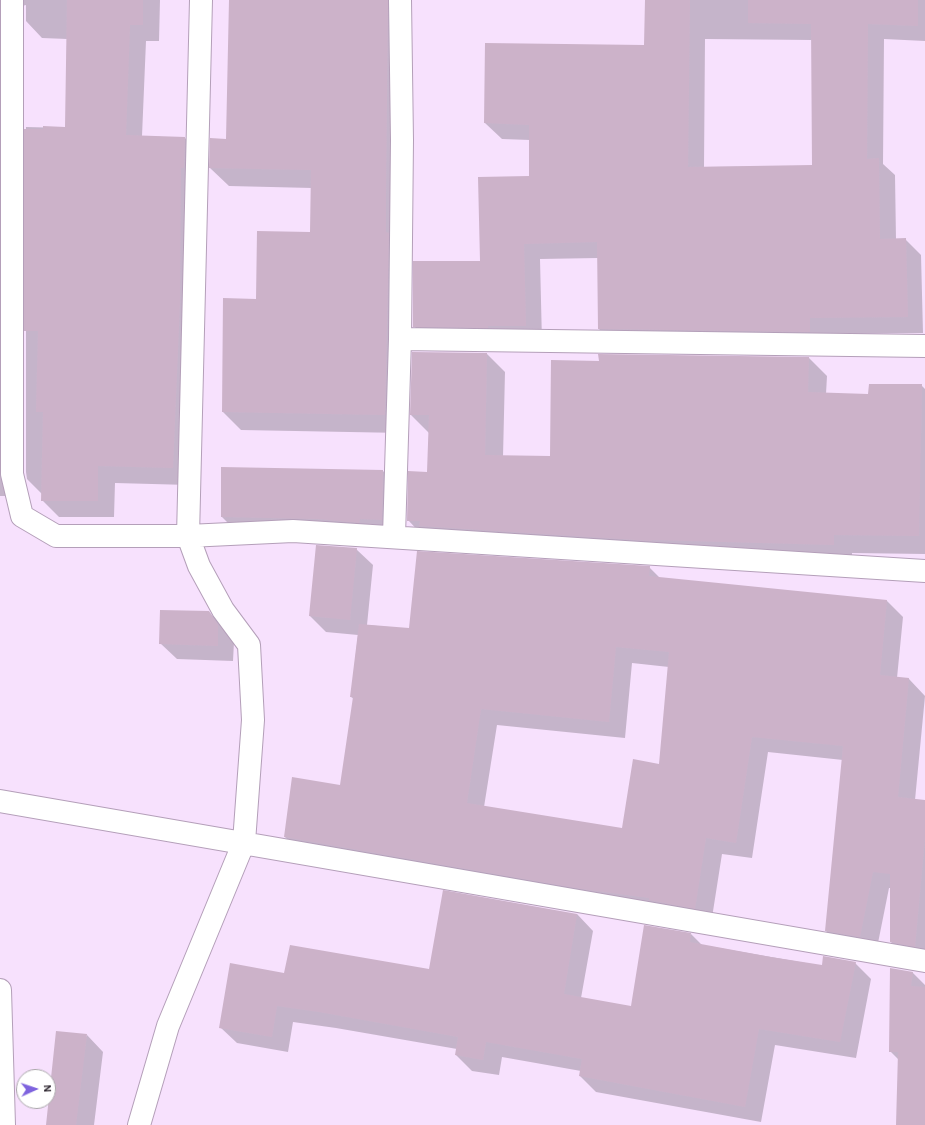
<!DOCTYPE html>
<style>
body{margin:0}
#map{position:relative;width:925px;height:1125px;overflow:hidden;background:#f7e1fd;font-family:"Alegreya Sans",sans-serif}
canvas{display:block}
.north{position:absolute;left:16px;top:1069px;width:40px;height:40px;box-sizing:border-box;background:#fff;border:1px solid #aaa7ab;border-radius:50%;rotate:87deg;font-size:11px;font-weight:700;line-height:16px;text-align:center;color:#2a222c}
.north::after{content:'';display:block;margin:auto;width:14px;height:18px;background:#7e63de;clip-path:polygon(50% 0,100% 100%,50% 72%,0 100%)}
</style>
<div id="map">
<canvas width="925" height="1125"></canvas>
<div class="north">N</div>
</div>
<script>
const ctx = document.querySelector('canvas').getContext('2d');
ctx.lineJoin = 'round';
function fill(path, color) { ctx.fillStyle = color; ctx.fill(path, 'evenodd'); }
const toPath = rows => new Path2D(rows.map(r => 'M' + r).join(''));
function strokePath(path, color, width, dash) { ctx.strokeStyle = color; ctx.lineWidth = width; ctx.lineCap = dash ? 'butt' : 'round'; ctx.setLineDash(dash || []); ctx.stroke(path); }
fill(toPath([
 [0,0,160,0,159,41,146,41,142,136,185,138,201,155,189,485,115,483,114,517,59,517,42,500,42,494,27,479,26,472,26,127,66,128,67,39,42,38,26,21,26,5,22,6,17,496,0,496],
 [230,0,406,0,403,433,241,430,223,412,311,233,312,188,229,186,210,168,227,140],
 [646,0,925,0,925,41,884,39,883,164,895,175,896,240,905,239,921,255,923,333,826,334,615,345,599,329,598,258,540,259,542,342,430,342,414,326,481,262,530,177,530,140,502,139,485,123,645,46],
 [705,39,812,40,813,166,704,167],
 [487,354,505,372,503,457,551,458,600,362,809,358,827,376,826,394,869,395,921,385,925,389,925,554,852,553,852,563,426,539,408,520,428,473,429,433,411,415],
 [222,468,383,471,399,487,398,536,238,533,222,517],
 [356,549,373,565,367,625,410,629,649,567,660,578,887,601,903,617,897,678,909,679,925,696,915,800,925,801,925,961,907,958,891,942,891,888,889,888,876,953,843,947,826,931,843,760,768,752,752,858,722,854,711,924,301,853,285,837,341,786,354,699,351,697,358,635,326,632,310,616],
 [632,663,669,667,660,765,623,829,484,807,497,725,625,738],
 [209,612,225,629,234,642,233,661,177,659,160,643],
 [577,914,593,931,581,998,632,1007,691,934,702,945,823,966,855,963,871,979,856,1058,775,1045,761,1122,596,1092,580,1076,581,1071,502,1057,499,1075,472,1071,456,1055,457,1049,336,1028,293,1022,288,1052,237,1043,220,1027,285,975,430,970],
 [912,972,925,985,925,1125,897,1125,899,1060,890,1051],
 [87,1035,103,1052,94,1125,47,1125]
]), '#0003');
fill(toPath([
 [67,0,143,0,143,25,130,25,126,135,185,137,184,168,181,168,180,303,173,468,98,466,98,501,41,501,43,412,36,412,38,331,24,331,24,129,43,129,43,126,65,127],
 [229,0,388,0,386,193,386,232,389,233,385,415,222,412,223,298,256,299,257,231,310,232,311,170,209,168,210,138,226,139],
 [645,0,690,0,688,167,812,165,811,24,748,23,748,0,918,0,918,26,868,24,867,159,879,158,880,239,906,238,908,317,810,318,810,332,598,329,597,242,524,244,526,326,488,326,488,328,413,327,413,261,480,261,478,177,529,176,529,125,484,123,485,43,644,45],
 [412,352,487,353,485,455,550,456,551,360,599,361,598,354,809,357,808,392,868,394,869,384,922,384,919,536,834,535,834,545,652,540,651,541,419,526,420,521,407,521,408,471,427,472,429,415,410,415],
 [221,467,383,470,382,520,360,519,359,523,318,519,221,517],
 [316,545,357,548,350,620,309,616],
 [417,551,650,566,649,576,887,600,880,675,909,678,898,797,925,800,925,837,915,947,890,942,890,874,873,872,860,937,825,931,843,746,752,737,736,843,706,838,695,909,649,900,649,898,581,889,284,837,292,777,340,785,353,697,350,697,359,624,409,628],
 [616,647,669,652,659,764,633,759,622,828,467,803,481,709,609,722],
 [160,610,209,611,218,625,218,646,159,644],
 [443,890,577,914,564,994,631,1006,644,925,691,933,690,942,771,957,822,965,823,956,856,962,840,1042,759,1029,745,1107,579,1076,582,1059,486,1042,483,1060,455,1055,458,1037,319,1012,277,1006,272,1037,219,1028,230,963,284,973,290,945,429,969],
 [890,968,913,972,911,986,925,987,925,1125,896,1125,898,1052,889,1052],
 [56,1031,87,1034,76,1125,46,1125]
]), '#ccb2c9');
const minor = toPath([
 [12,0,12,474,22,516,56,536,188,536,293,531,925,571],
 [400,339,925,346],
 [394,536,400,339,402,140,400,0],
 [0,801,925,961],
 [0,990,4,1125],
 [139,1125,168,1026,244,842,253,720,249,645,223,610,199,566,188,536,201,0]
]);
strokePath(minor, '#b49fb9', 24);
strokePath(minor, '#fff', 22);
</script>
